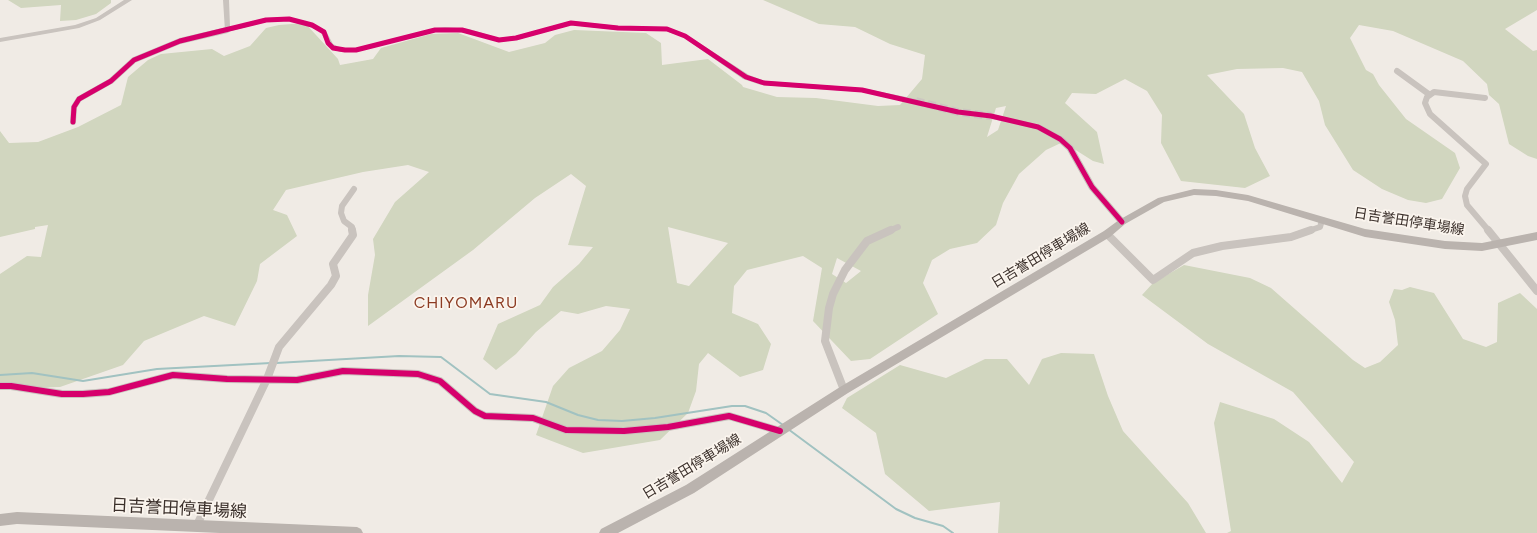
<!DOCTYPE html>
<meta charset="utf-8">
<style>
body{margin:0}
canvas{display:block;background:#f0ebe5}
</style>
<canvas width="1537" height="533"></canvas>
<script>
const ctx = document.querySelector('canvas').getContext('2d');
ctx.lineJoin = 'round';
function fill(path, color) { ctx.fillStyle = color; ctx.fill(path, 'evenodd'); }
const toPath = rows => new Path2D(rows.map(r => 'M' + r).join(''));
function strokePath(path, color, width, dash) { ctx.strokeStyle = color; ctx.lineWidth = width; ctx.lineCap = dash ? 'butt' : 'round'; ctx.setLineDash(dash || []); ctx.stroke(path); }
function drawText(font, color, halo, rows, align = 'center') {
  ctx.font = font + ' Figtree,"Noto Sans JP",sans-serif'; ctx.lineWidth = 3.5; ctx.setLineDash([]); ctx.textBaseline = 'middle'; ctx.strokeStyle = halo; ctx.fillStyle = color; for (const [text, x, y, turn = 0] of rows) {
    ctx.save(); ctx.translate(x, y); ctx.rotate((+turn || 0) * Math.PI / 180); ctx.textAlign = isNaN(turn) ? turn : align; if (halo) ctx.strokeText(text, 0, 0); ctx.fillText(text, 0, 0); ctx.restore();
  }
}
fill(toPath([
 [8,0,111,0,111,3,96,14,76,20,60,21,61,5,21,8],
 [763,0,1537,0,1537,10,1505,29,1533,51,1537,50,1537,159,1528,156,1509,144,1499,104,1489,95,1487,84,1463,61,1393,31,1359,25,1350,38,1366,70,1373,74,1379,85,1406,119,1455,153,1460,168,1442,199,1426,203,1408,200,1382,189,1353,170,1325,125,1319,101,1302,72,1283,68,1237,69,1207,75,1244,114,1255,148,1270,176,1245,188,1181,181,1161,143,1162,115,1147,91,1125,79,1096,94,1072,93,1065,103,1097,132,1104,164,1093,161,1063,142,1046,150,1019,174,1003,203,996,225,977,243,950,249,932,260,923,283,938,314,870,359,851,361,813,321,822,268,803,256,747,270,734,286,732,313,758,324,771,344,763,370,740,377,708,353,699,364,696,391,688,413,660,440,583,453,536,435,553,386,569,368,602,351,620,330,630,309,606,306,578,314,561,311,536,332,516,354,496,370,483,359,498,324,540,305,553,287,579,264,593,247,568,245,586,186,571,174,535,198,473,250,368,326,368,295,375,255,373,239,395,202,429,172,408,165,363,172,286,190,273,210,287,215,297,236,260,264,257,281,235,326,204,316,144,341,123,365,60,387,0,389,0,274,27,256,41,257,48,225,35,227,35,229,0,237,0,131,9,143,38,142,78,127,121,105,128,77,148,60,161,54,212,49,224,56,250,46,266,28,279,25,305,23,338,59,340,65,373,59,381,48,431,34,458,33,509,52,545,43,555,35,574,30,646,33,661,43,662,65,708,59,742,85,743,87,777,97,816,98,878,106,900,105,922,79,925,55,890,44,855,27,819,24],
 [1006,106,998,130,987,137,996,108],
 [668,227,728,243,689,286,677,283],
 [837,258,861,271,846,283,832,274],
 [1184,265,1250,278,1271,288,1353,360,1365,368,1380,362,1398,345,1395,320,1389,302,1394,289,1402,290,1410,287,1434,293,1463,339,1486,347,1497,342,1498,303,1520,293,1537,309,1537,533,1227,533,1231,531,1214,423,1220,402,1274,419,1309,442,1342,483,1354,462,1293,392,1208,344,1142,295,1153,283],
 [1061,353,1094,354,1108,396,1123,431,1188,503,1206,533,998,533,1000,502,929,511,885,474,876,433,842,408,847,398,900,365,946,378,985,359,1007,359,1029,385,1042,359]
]), '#d1d6bf');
strokePath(toPath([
 [276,363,399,356,441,357,490,394,546,402,578,415,598,420,622,421,655,418,732,406,745,406,766,413,783,425],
 [0,375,32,373,83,381,157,369,271,363],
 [788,429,896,509,915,518,943,526,953,533]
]), '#a1c2c1', 2);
strokePath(toPath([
 [916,101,958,112,991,116]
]), '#ccc6c0', 8, [8, 4]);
strokePath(toPath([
 [1397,71,1430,95],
 [1485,98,1434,92,1427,97,1425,103,1430,114,1486,164,1467,189,1465,196,1467,205,1489,231],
 [73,122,74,107,79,99,111,81,134,60,180,41,227,30],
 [353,231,352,227,344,221,341,213,342,206,354,189],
 [889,231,898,227],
 [1308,231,1320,227,1322,220]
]), '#c9c3be', 6);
strokePath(toPath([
 [1488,230,1537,291],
 [1107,234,1153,280,1193,253,1222,246,1291,237,1311,230],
 [0,386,11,386,62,394,83,394,109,392,173,375,227,379,297,380,343,371,418,374,440,381,475,411,485,416,533,418,566,430,624,431,668,427,729,416,780,431],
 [844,390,825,341,829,308,833,294,845,270,867,241,891,230],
 [196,527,267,379,279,347,331,285,336,276,333,264,353,235,352,230]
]), '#c9c3be', 8);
fill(toPath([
 [124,0,132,0,100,20,79,28,0,42,0,38,75,25,96,18,124,0],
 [223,0,229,0,230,27,266,18,289,17,320,27,326,31,333,44,341,48,356,48,435,28,445,27,469,29,499,38,516,36,571,21,618,26,667,27,687,35,749,75,765,81,862,88,916,99,920,101,916,103,862,92,761,85,743,79,683,37,666,31,618,30,571,25,516,40,499,42,468,33,445,31,435,32,356,52,340,52,328,46,321,33,316,29,289,21,266,22,227,32,225,31,223,0],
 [988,114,991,114,1041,125,1063,137,1073,146,1095,185,1125,220,1126,222,1125,224,1119,224,1089,189,1067,150,1057,141,1036,129,988,118,988,114]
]), '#c9c3be');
fill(toPath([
 [1194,189,1216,190,1248,195,1365,229,1445,241,1482,243,1537,232,1537,240,1482,251,1445,249,1365,237,1248,201,1216,196,1194,195,1164,202,1125,224,1110,237,848,393,694,493,618,533,599,533,601,529,686,485,840,387,1104,231,1119,220,1158,198,1194,189],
 [17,512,357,527,361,529,363,533,220,533,17,524,0,526,0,514,17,512]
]), '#bab3ae');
strokePath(toPath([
 [73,122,74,107,79,99,111,81,134,60,180,41,266,20,289,19,312,25,324,32,328,43,333,48,345,50,356,50,435,30,462,30,499,40,516,38,571,23,618,28,667,29,685,36,746,77,764,83,862,90,958,112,991,116,1038,127,1060,139,1070,148,1092,187,1122,222]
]), '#d6006c', 5);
strokePath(toPath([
 [0,386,11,386,62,394,83,394,109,392,173,375,227,379,297,380,343,371,418,374,440,381,475,411,485,416,533,418,566,430,624,431,668,427,729,416,780,431]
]), '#d6006c', 6);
drawText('14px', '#3b302b', '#fbf5ee', [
 ["日吉誉田停車場線",1409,222,9],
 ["日吉誉田停車場線",1041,256,-31],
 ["日吉誉田停車場線",692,467,-31]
]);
ctx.letterSpacing = '1px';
drawText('16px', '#8c3b22', '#fbf5ee', [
 ["CHIYOMARU",466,303]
]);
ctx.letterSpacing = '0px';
drawText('17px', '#3b302b', '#fbf5ee', [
 ["日吉誉田停車場線",179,509,3]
]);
</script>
